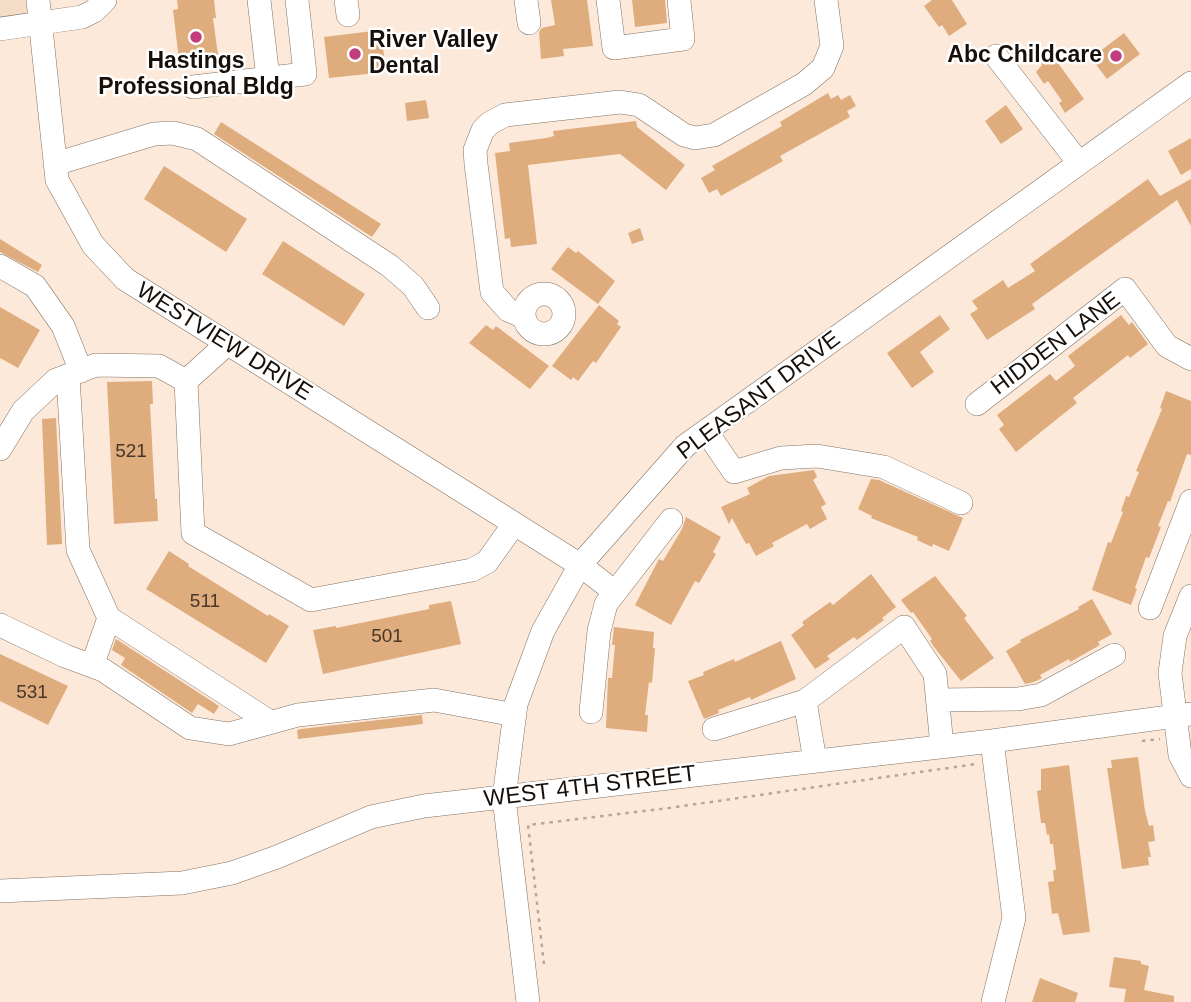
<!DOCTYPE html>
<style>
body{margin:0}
canvas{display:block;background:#fce9d9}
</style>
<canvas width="1191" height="1002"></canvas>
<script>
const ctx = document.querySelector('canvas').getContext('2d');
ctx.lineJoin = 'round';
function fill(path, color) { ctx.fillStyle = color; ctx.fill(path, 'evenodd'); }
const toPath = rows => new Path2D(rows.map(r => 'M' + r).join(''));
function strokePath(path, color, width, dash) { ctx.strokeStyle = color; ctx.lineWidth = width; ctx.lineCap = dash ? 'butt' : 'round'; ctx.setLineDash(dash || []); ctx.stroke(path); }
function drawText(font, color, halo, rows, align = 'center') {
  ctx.font = font + ' Arial,sans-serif'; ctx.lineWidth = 5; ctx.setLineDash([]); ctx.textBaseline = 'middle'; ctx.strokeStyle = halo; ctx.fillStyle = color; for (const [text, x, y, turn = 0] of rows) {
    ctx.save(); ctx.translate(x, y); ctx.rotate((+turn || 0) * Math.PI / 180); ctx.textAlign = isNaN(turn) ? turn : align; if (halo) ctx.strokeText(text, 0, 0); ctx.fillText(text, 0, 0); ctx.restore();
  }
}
fill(toPath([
 [0,0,38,0,40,24,0,29]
]), '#f5dcc7');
fill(toPath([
 [177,0,214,0,216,18,213,18,218,55,179,60,173,10,178,9],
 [551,0,587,0,593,46,563,49,564,56,541,59,539,32,542,28,555,25],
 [632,0,665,0,667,23,635,27],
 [932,0,952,0,967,24,949,36,942,25,939,27,924,6],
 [381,30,386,72,329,78,324,37],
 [1124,33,1140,54,1107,79,1091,58],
 [1050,52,1084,99,1065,113,1059,103,1062,101,1048,81,1044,84,1036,72,1042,65,1039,60],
 [828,93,831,99,838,95,841,100,850,95,856,106,847,111,850,117,780,156,783,161,721,196,717,189,709,193,701,178,715,170,712,166,782,126,780,122],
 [426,100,429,118,407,121,405,103],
 [1006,105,1023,129,1001,144,985,121],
 [636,121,637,127,685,165,666,190,620,154,528,165,537,244,511,247,510,238,505,239,495,153,510,151,509,143,546,138,554,136,553,131],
 [221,122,381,224,372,237,214,134],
 [1191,138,1191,169,1181,175,1168,151],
 [164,166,247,219,226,252,144,199],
 [1148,179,1160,196,1191,179,1191,226,1177,200,1032,304,1035,309,987,340,970,314,978,309,972,301,1003,280,1008,288,1035,271,1030,264],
 [640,228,644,240,632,244,628,233],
 [0,239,42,265,38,272,0,252],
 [283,241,365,294,344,326,262,274],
 [568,247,576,253,578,251,615,281,598,304,551,269],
 [599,305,619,321,617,324,621,327,596,363,593,361,578,381,573,377,571,380,552,366],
 [0,307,40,330,18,368,0,358],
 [940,315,950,329,920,352,934,372,912,388,887,353],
 [1121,315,1129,325,1132,322,1148,344,1130,358,1128,355,1073,398,1077,403,1016,452,999,429,1004,425,997,415,1050,374,1056,381,1075,366,1068,356],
 [486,325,493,330,496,326,549,366,530,389,469,343],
 [152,381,153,404,150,404,155,499,157,499,158,521,114,524,107,382],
 [1166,391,1191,401,1191,455,1187,454,1170,502,1168,501,1158,526,1161,527,1149,558,1146,557,1135,588,1137,589,1131,605,1092,590,1108,542,1111,543,1123,512,1121,511,1126,496,1129,497,1139,472,1136,471,1162,409,1160,408],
 [56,418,62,544,47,545,42,419],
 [814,470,817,477,813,480,826,504,821,507,827,519,810,529,807,524,772,543,774,546,756,556,749,543,746,544,732,518,729,524,721,507,750,494,747,488,769,476],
 [871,479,879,480,963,518,949,551,933,544,932,547,917,540,918,537,871,518,872,516,858,509],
 [686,517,721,537,713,552,716,554,699,583,695,581,671,625,635,605,659,559,663,561,682,529],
 [169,551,189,564,188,566,268,616,269,614,289,626,266,663,146,589],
 [871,574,896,607,882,618,884,620,857,640,854,637,827,656,830,659,815,669,791,635,804,625,802,622,830,602,833,605],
 [935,576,967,616,964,618,994,658,961,681,934,647,930,641,932,639,913,612,911,613,901,600],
 [1092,599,1112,634,1098,642,1100,645,1070,662,1069,659,1040,675,1042,678,1034,682,1025,684,1006,651,1021,642,1020,640,1079,609,1078,607],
 [451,601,461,644,323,674,313,630,336,626,336,628,429,609,429,605],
 [614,627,654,632,653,648,655,648,652,683,649,682,645,715,648,715,647,732,606,728,608,678,612,678,615,645,612,645],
 [116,639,219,706,214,714,198,704,192,713,121,665,125,658,112,650],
 [781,641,796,679,751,700,750,697,718,710,719,713,704,719,688,681,704,675,703,672,734,659,735,662],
 [0,654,68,686,48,725,0,701],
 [422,715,423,724,298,739,297,730,301,729],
 [1138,757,1145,811,1149,826,1153,825,1155,841,1148,842,1151,857,1148,857,1149,865,1122,869,1107,768,1112,768,1111,760],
 [1069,765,1090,932,1063,935,1058,913,1052,914,1048,882,1054,881,1053,870,1056,870,1053,844,1050,844,1049,834,1047,835,1045,823,1041,823,1037,791,1041,790,1041,769],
 [1114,957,1141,961,1141,964,1149,966,1144,990,1174,996,1174,1002,1124,1002,1126,989,1109,987],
 [1040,978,1078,993,1075,1002,1032,1002]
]), '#dfac7e');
const minor = toPath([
 [38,0,57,180,93,245,125,279,580,565,615,592],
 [259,0,268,78],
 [346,0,348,15],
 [526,0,529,23],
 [608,0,614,48,683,39,679,0],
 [0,29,82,17,94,11,105,0],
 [996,56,1079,163],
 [193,87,305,74,297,0],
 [55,164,154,134,173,133,197,139,390,266,413,286,428,308],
 [0,266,35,286,63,326,81,371],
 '524 314a20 20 0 1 1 40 0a20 20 0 1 1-40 0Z',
 [524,317,508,310,492,292,476,164,475,150,483,130,490,123,505,115,620,102,639,105,684,135,695,138,714,135,804,84,823,68,832,46,826,0],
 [68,376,78,550,109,618],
 [186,381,193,533,311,600,472,570,487,562,514,524],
 [977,404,1125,289,1167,346,1191,359],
 [706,431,734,472,781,458,817,456,884,467,961,503],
 [0,449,23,411,56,380,96,365,159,366,186,381,227,344],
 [1191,596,1175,636,1170,673,1180,755,1191,776],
 [1150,608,1191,501],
 [0,625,65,656,103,670,190,728,229,734,298,715,434,700,515,715],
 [92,666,109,618,270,722],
 [939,700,1018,699,1041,695,1114,655],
 [805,701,815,761],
 [591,712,599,631,606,604,671,520],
 [714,729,805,701,904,627,935,674,942,746],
 [992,741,1014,918,993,1002],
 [0,891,182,883,232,873,277,857,371,817,424,806,992,741,1191,714],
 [528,1002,504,798,516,704,543,631,580,565,685,446,1191,83]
]);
strokePath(minor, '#827264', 24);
strokePath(toPath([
 [1142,741,1160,739],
 [544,964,528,825,669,808,976,764]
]), '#b7a79b', 2.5, [3.5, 5]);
strokePath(minor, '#fff', 23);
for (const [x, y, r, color] of [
 [196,37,7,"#c33c7c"],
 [355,54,7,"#c33c7c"],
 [1116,56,7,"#c33c7c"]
]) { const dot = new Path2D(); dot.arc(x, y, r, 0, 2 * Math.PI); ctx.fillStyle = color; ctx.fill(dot); strokePath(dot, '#fff', 2.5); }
drawText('19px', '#483627', null, [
 ["521",131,452],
 ["511",205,602],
 ["501",387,637],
 ["531",32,693]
]);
drawText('bold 23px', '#160f0a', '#fff', [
 ["River Valley",369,41],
 ["Dental",369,67],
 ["Abc Childcare",1102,56,"right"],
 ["Hastings",196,62,"center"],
 ["Professional Bldg",196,88,"center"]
], 'left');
drawText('23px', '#160f0a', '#fff', [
 ["WESTVIEW DRIVE",224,342,32],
 ["HIDDEN LANE",1056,344,-37],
 ["PLEASANT DRIVE",759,396,-37],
 ["WEST 4TH STREET",590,787,-7]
]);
</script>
